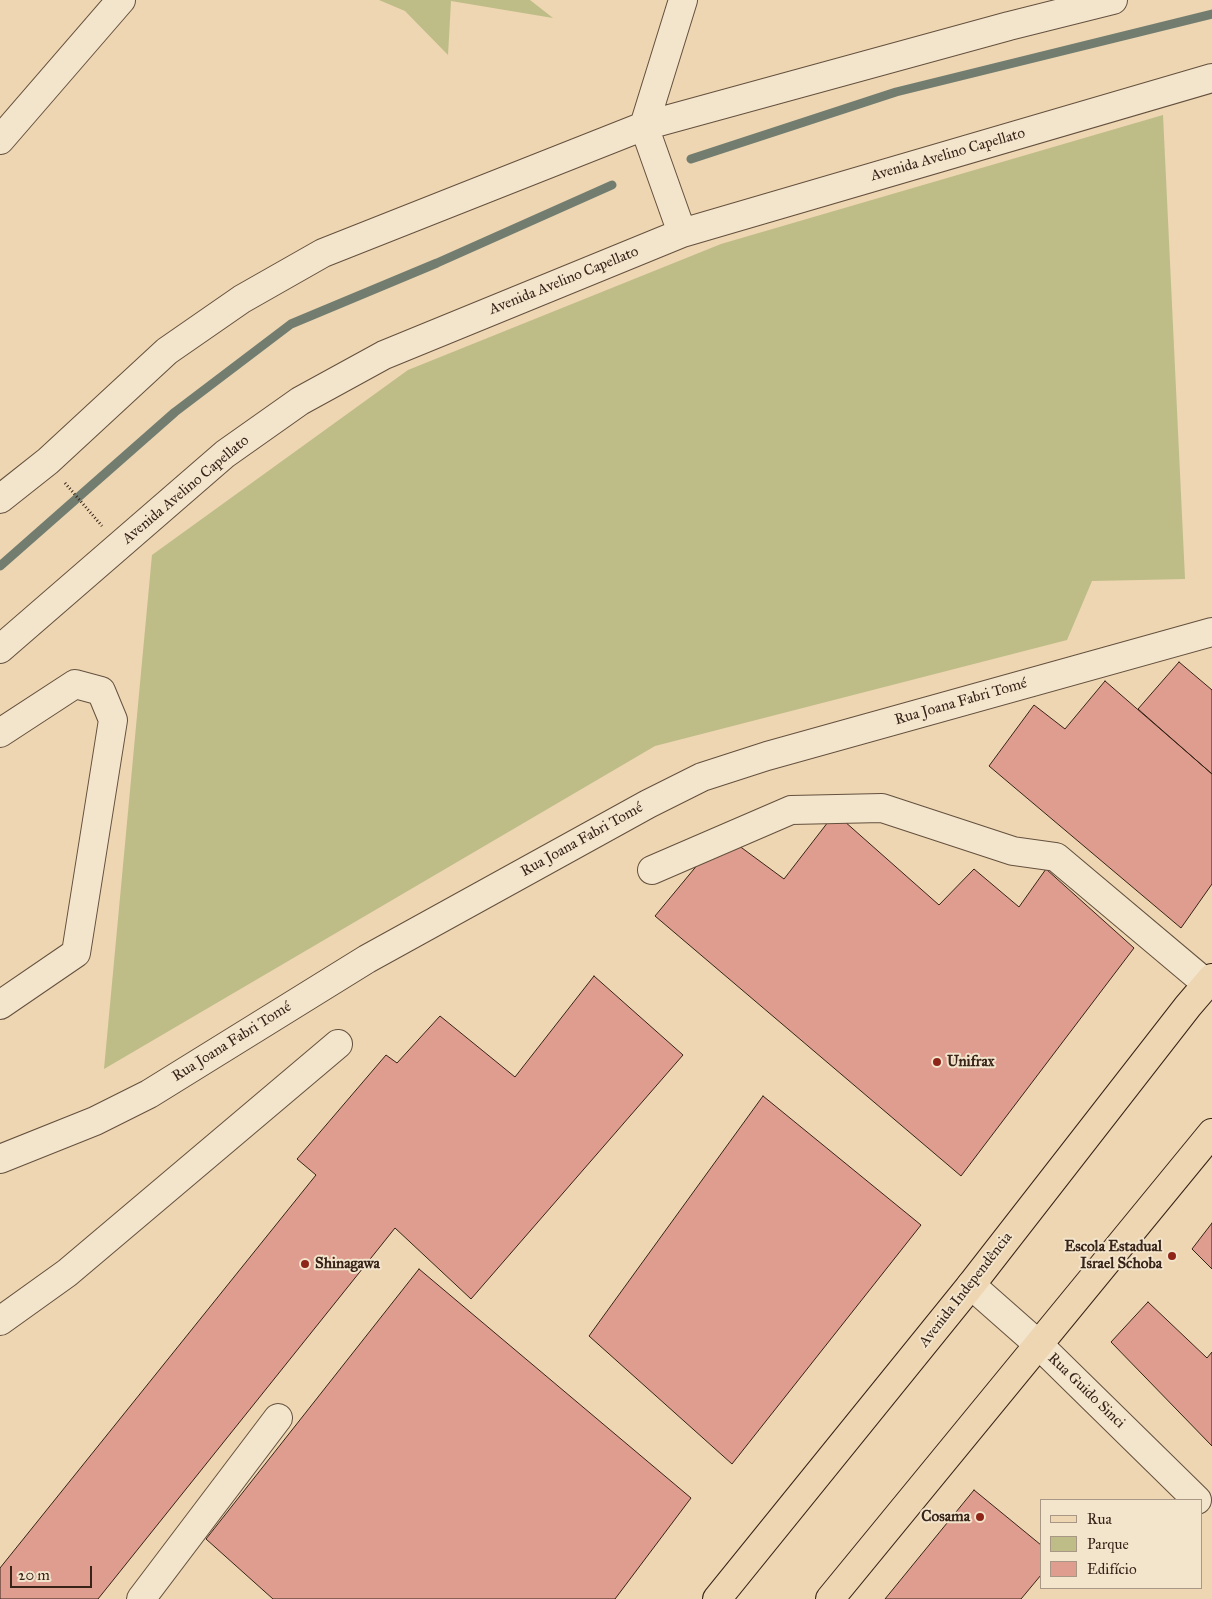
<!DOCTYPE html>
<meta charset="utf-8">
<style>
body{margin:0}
#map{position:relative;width:1212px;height:1599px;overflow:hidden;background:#edd6b1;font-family:"IM FELL Great Primer",serif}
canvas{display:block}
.legend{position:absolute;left:1040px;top:1499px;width:162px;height:90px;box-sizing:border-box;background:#f3e4cc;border:1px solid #a89784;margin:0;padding:6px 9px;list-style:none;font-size:15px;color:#372318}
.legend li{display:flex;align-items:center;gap:10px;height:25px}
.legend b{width:25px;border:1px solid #a89784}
.scale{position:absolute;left:10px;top:1566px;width:82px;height:22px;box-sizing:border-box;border:2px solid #372318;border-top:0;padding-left:6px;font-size:15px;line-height:18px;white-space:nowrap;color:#372318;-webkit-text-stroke:4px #f3e4cc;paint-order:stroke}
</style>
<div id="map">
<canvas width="1212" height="1599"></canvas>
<ul class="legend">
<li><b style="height:6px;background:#edd6b1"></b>Rua</li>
<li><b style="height:14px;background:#bebc87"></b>Parque</li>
<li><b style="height:14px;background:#de9d8e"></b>Edifício</li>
</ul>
<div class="scale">20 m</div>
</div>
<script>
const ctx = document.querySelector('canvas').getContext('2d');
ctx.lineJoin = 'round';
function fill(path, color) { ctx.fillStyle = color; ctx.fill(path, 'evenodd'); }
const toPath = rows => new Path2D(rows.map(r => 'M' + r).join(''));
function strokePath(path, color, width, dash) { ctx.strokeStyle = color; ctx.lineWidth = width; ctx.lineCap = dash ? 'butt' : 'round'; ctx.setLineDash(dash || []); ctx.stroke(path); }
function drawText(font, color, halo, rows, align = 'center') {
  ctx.font = font + ' "IM FELL Great Primer",serif'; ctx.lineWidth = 4; ctx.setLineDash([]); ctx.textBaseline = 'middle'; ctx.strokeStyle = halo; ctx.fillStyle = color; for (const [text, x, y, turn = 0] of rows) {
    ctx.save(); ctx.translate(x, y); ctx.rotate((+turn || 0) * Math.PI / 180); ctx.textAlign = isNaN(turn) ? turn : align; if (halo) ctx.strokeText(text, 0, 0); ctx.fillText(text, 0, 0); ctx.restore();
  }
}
fill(toPath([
 [379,0,530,0,553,18,451,1,448,55,405,11],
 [1163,115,1185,579,1092,581,1067,640,655,746,104,1069,152,555,408,370,721,244]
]), '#bebc87');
strokePath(toPath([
 [691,159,896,92,1212,14],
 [0,566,175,412,291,324,437,263,612,185]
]), '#727d70', 9);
const building = toPath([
 [1179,662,1212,690,1212,774,1138,709,1179,662],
 [1105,681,1212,774,1212,884,1181,928,989,766,1034,705,1065,729,1105,681],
 [835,813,939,905,974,869,1019,907,1046,869,1134,948,961,1176,655,916,723,834,784,879,835,813],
 [594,976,683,1055,471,1299,395,1228,98,1599,0,1599,0,1568,316,1175,297,1159,386,1055,397,1063,440,1016,515,1077,594,976],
 [763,1096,921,1225,732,1464,589,1336,763,1096],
 [1212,1223,1212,1269,1192,1249,1212,1223],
 [419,1269,691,1498,615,1599,273,1599,206,1539,419,1269],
 [1148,1302,1207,1358,1212,1352,1212,1446,1111,1342,1148,1302],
 [974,1490,1041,1545,1041,1575,1021,1599,885,1599,974,1490]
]);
fill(building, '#de9d8e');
strokePath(building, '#372318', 1);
const minor = toPath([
 [0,140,121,0],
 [682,233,644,126,683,0],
 [0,499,48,461,167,351,242,299,323,253,644,126,1009,26,1113,0],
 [0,649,225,454,300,401,384,355,682,233,1212,78],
 [0,733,75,684,101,691,113,720,76,953,0,1005],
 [652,870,791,810,882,808,1013,851,1056,857,1207,984],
 [0,1159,95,1121,149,1094,367,959,648,804,702,777,767,756,1212,632],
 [971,1285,1039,1345,1197,1500],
 [0,1321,67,1273,338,1044],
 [141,1599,278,1418]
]);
const major = toPath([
 [717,1599,971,1285,1188,1006,1212,978],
 [830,1599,1212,1133]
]);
strokePath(minor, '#64503e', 30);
strokePath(major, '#372318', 30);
strokePath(toPath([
 [65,483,102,526]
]), '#372318', 3, [1, 2.5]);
strokePath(minor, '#f3e4cc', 28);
strokePath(major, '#edd6b1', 28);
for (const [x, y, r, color] of [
 [937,1062,5,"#8f2418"],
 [1172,1256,5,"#8f2418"],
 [305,1264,5,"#8f2418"],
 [980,1517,5,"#8f2418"]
]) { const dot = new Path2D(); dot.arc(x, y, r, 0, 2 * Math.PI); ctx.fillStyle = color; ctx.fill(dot); strokePath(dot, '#f3e4cc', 2); }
drawText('15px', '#372318', '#f3e4cc', [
 ["Avenida Avelino Capellato",948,155,-16],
 ["Avenida Avelino Capellato",564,281,-22],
 ["Avenida Avelino Capellato",186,490,-40],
 ["Rua Joana Fabri Tomé",961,702,-16],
 ["Rua Joana Fabri Tomé",582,840,-29],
 ["Rua Joana Fabri Tomé",232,1042,-32],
 ["Avenida Independência",966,1290,-52],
 ["Rua Guido Sinci",1086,1391,44]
]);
drawText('bold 15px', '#372318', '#f3e4cc', [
 ["Unifrax",947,1062],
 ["Escola Estadual",1162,1247,"right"],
 ["Israel Schoba",1162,1264,"right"],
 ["Shinagawa",315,1264],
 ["Cosama",970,1517,"right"]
], 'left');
</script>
